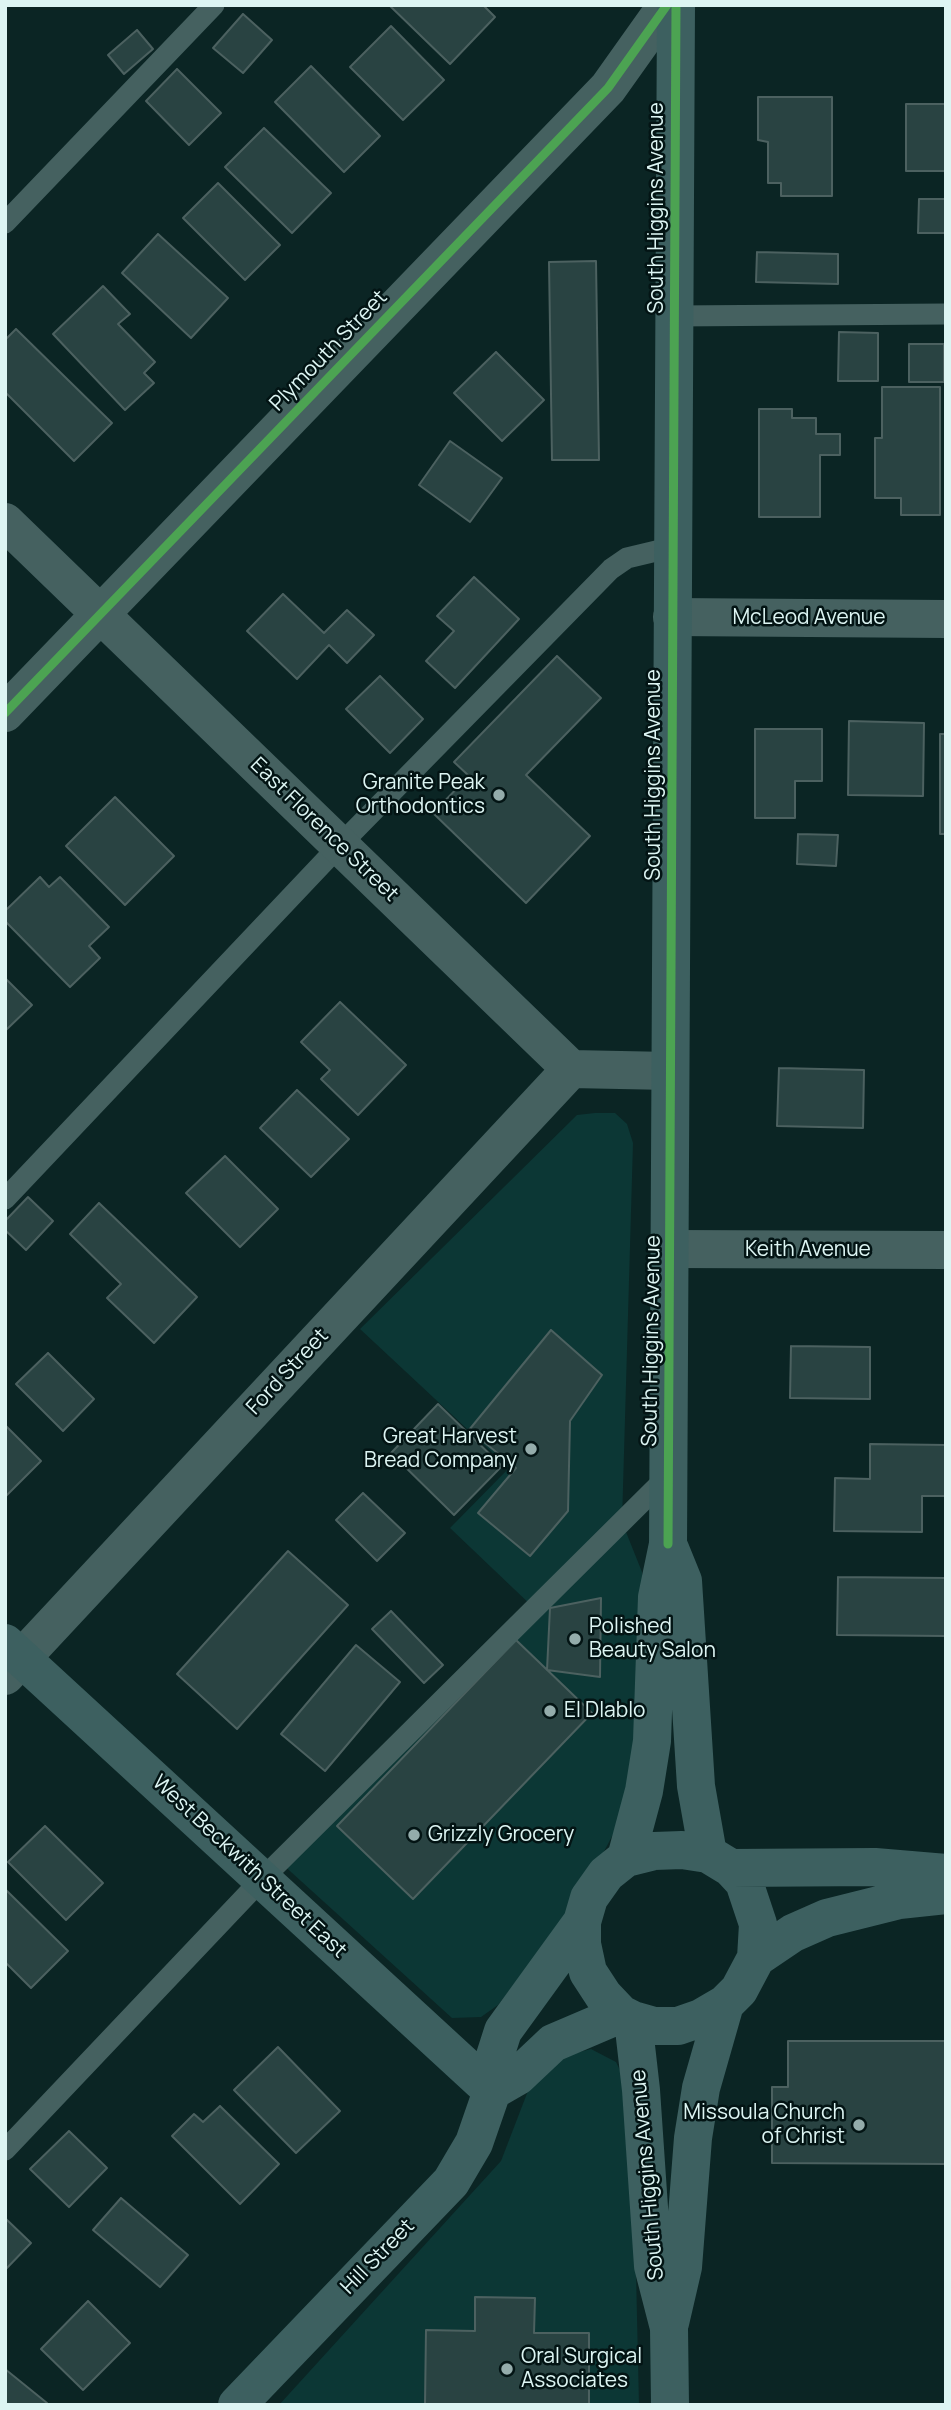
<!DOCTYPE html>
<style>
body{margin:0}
#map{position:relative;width:951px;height:2410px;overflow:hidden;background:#0b2524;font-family:Manrope,sans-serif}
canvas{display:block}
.frame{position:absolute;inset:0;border:7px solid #ddf5f3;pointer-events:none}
</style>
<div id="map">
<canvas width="951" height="2410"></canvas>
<div class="frame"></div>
</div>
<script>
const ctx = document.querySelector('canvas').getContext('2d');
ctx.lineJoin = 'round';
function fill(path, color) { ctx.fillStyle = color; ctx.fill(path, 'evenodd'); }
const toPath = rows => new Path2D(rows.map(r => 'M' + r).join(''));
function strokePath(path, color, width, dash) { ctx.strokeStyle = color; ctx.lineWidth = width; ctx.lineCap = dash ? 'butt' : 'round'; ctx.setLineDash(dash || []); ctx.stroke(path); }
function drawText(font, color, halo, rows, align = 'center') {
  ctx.font = font + ' Manrope,sans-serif'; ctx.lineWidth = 5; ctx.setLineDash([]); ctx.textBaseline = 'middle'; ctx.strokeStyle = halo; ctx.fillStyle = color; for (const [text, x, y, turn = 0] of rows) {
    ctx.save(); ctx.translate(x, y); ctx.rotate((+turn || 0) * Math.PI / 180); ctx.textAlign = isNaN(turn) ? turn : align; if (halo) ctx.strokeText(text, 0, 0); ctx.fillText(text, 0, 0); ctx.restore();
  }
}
fill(toPath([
 [595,1113,615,1113,627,1124,633,1143,622,1522,642,1572,650,1641,621,1819,575,1907,498,2005,481,2017,452,2018,280,1862,535,1609,450,1528,509,1468,360,1329,577,1115],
 [591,2049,616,2062,632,2095,639,2405,279,2405,501,2161,531,2083,564,2056]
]), '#0c3735');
const building = toPath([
 [389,5,483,5,495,17,450,64,389,5],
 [243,14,272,40,243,73,213,48,243,14],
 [391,26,444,80,403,120,350,67,391,26],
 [137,30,153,49,124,74,108,55,137,30],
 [311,66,380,136,344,172,275,102,311,66],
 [177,69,221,113,189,145,146,101,177,69],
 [758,97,832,97,832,196,781,196,781,183,768,183,768,142,758,140,758,97],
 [906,104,946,104,946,171,906,171,906,104],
 [264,128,331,193,292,233,225,167,264,128],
 [218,183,280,245,245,280,183,218,218,183],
 [919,199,946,199,946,233,918,233,919,199],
 [158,234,228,298,191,338,122,273,158,234],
 [757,252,838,254,838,284,756,282,757,252],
 [596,261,599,460,552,460,549,262,596,261],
 [103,286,130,314,118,324,155,362,144,373,154,383,125,410,53,334,103,286],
 [16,329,112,423,74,461,5,392,5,340,16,329],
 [839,332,878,333,878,381,838,381,839,332],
 [909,344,944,344,944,382,909,382,909,344],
 [496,352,544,400,502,441,454,393,496,352],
 [882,387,940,387,940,515,901,515,901,498,875,498,875,438,882,438,882,387],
 [759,409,792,409,792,418,816,418,816,434,840,434,840,455,820,455,820,517,759,517,759,409],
 [450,441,502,478,470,522,419,485,450,441],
 [474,577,519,619,455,688,426,661,454,631,437,616,474,577],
 [283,594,324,633,347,610,374,635,347,663,329,645,297,679,247,631,283,594],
 [557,656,601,698,526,775,590,836,526,903,433,813,469,776,454,762,557,656],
 [380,676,423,719,390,753,346,709,380,676],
 [849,721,924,723,923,796,848,795,849,721],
 [755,729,822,729,822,781,795,781,795,818,755,818,755,729],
 [940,734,946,734,946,834,940,834,940,734],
 [115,797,174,856,125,905,66,846,115,797],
 [798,834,838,835,836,866,797,864,798,834],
 [40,877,49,887,60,877,109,927,89,946,100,958,70,987,5,921,5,911,40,877],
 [5,978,32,1005,5,1031,5,978],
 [340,1002,406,1065,358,1115,321,1079,330,1070,301,1042,340,1002],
 [779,1068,864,1070,863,1128,777,1126,779,1068],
 [297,1090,349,1139,311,1177,260,1128,297,1090],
 [225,1156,278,1209,240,1247,186,1193,225,1156],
 [28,1197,53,1221,26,1250,5,1230,5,1221,28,1197],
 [99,1203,197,1297,154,1343,107,1298,121,1284,70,1234,99,1203],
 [551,1330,602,1375,570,1421,568,1511,530,1556,478,1513,516,1468,469,1430,551,1330],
 [791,1346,870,1347,870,1399,790,1398,791,1346],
 [48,1353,94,1399,63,1431,16,1384,48,1353],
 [438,1404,502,1466,454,1515,391,1453,438,1404],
 [5,1425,41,1461,5,1497,5,1425],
 [870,1444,946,1445,946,1496,922,1496,922,1532,834,1531,835,1478,870,1479,870,1444],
 [363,1493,405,1533,377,1561,336,1520,363,1493],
 [288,1551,348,1605,237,1729,177,1674,288,1551],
 [838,1577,946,1578,946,1636,837,1635,838,1577],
 [601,1598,600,1677,547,1670,550,1608,601,1598],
 [391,1611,443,1665,424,1683,372,1629,391,1611],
 [516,1640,592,1713,413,1899,337,1826,516,1640],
 [356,1645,400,1682,325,1771,281,1734,356,1645],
 [45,1826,103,1883,66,1920,8,1862,45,1826],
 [5,1889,68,1951,31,1988,5,1962,5,1889],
 [788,2041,946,2041,946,2164,772,2163,772,2087,788,2087,788,2041],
 [278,2047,340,2111,296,2153,234,2090,278,2047],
 [220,2106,279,2164,240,2204,172,2136,194,2114,203,2122,220,2106],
 [69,2131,107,2168,69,2207,30,2169,69,2131],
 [121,2198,188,2255,160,2287,93,2230,121,2198],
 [5,2218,31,2243,5,2270,5,2218],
 [475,2297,535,2298,534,2333,589,2333,589,2405,425,2405,426,2330,475,2331,475,2297],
 [88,2301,130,2343,83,2390,41,2349,88,2301],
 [5,2369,47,2403,46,2405,5,2405,5,2369]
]);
fill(building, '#294342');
strokePath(building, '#4c6160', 2);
strokePath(toPath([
 [5,223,214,5],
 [674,316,946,314],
 [5,1199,340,845,611,569,627,558,673,547],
 [5,2150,263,1878,668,1476]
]), '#456160', 21);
strokePath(toPath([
 [5,522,571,1069,670,1071],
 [672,617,946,619],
 [5,713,608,88,667,5],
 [671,1249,946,1250],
 [5,1676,571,1069]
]), '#456160', 38);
strokePath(toPath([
 [670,1549,683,1581,696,1786,708,1854],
 [5,1643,492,2091],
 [682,1850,708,1854,731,1868,744,1882,758,1924,756,1958,739,1990,725,2004,701,2018,678,2026,654,2026,633,2020,621,2014,603,1995,588,1972,582,1944,582,1922,589,1898,606,1874,626,1858,654,1851,682,1850],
 [626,1858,644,1791,652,1741,657,1597,668,1544,676,5],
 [731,1868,875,1867,946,1873],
 [756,1958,793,1933,827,1918,899,1900,946,1895],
 [633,2020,641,2090,653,2266,669,2328,670,2405],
 [492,2091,518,2076,553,2043,621,2014],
 [670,2323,683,2267,693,2138,701,2088,725,2004],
 [237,2405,451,2182,474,2143,492,2091,495,2056,503,2031,582,1922]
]), '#3d6060', 38);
strokePath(toPath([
 [5,713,608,88,667,5],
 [668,1544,676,5]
]), '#4ca352', 9);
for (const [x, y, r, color] of [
 [499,795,7,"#94acab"],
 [531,1449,7,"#94acab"],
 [575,1639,7,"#94acab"],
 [550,1711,7,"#94acab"],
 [414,1835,7,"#94acab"],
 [859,2125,7,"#94acab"],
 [507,2369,7,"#94acab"]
]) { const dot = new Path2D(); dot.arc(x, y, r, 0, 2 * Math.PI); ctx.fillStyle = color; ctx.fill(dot); strokePath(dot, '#031414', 2.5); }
drawText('21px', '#ddf5f3', '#031414', [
 ["South Higgins Avenue",657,208,-90],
 ["Plymouth Street",329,351,-46],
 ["McLeod Avenue",809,618],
 ["South Higgins Avenue",654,775,-90],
 ["East Florence Street",324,830,44],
 ["Keith Avenue",808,1250],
 ["South Higgins Avenue",652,1341,-89],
 ["Ford Street",288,1372,-47],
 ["West Beckwith Street East",249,1867,43],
 ["South Higgins Avenue",648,2175,-95],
 ["Hill Street",378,2257,-46]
]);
drawText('21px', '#ddf5f3', '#031414', [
 ["Granite Peak",485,783,"right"],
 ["Orthodontics",485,807,"right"],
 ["Great Harvest",517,1437,"right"],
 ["Bread Company",517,1461,"right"],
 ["Polished",589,1627],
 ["Beauty Salon",589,1651],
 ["El DIablo",564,1711],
 ["Grizzly Grocery",428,1835],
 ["Missoula Church",845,2113,"right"],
 ["of Christ",845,2137,"right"],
 ["Oral Surgical",521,2357],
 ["Associates",521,2381]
], 'left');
</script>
